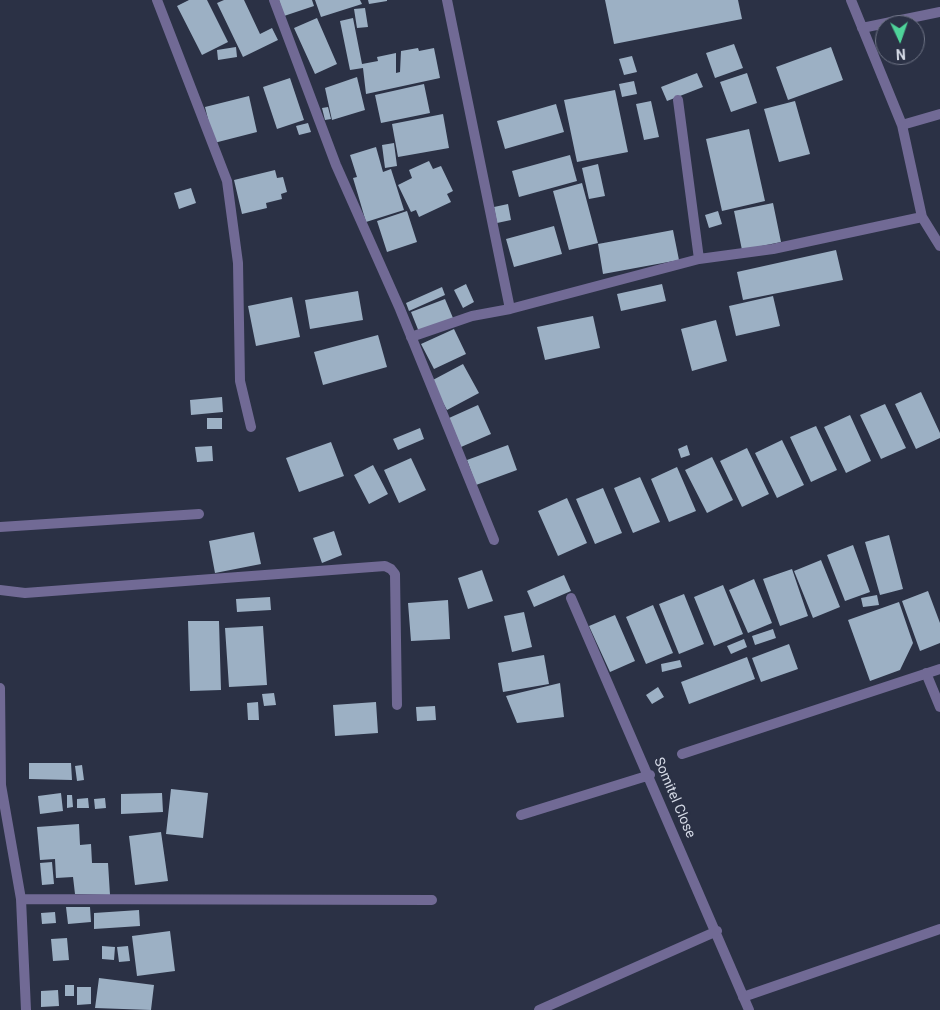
<!DOCTYPE html>
<style>
body{margin:0}
#map{position:relative;width:940px;height:1010px;overflow:hidden;background:#2b3145;font-family:Roboto,sans-serif}
canvas{display:block}
.north{position:absolute;left:875px;top:15px;width:50px;height:50px;box-sizing:border-box;background:#2b3145;border:1px solid #6f7485;border-radius:50%;rotate:177deg;font-size:14px;font-weight:700;line-height:20px;text-align:center;color:#d4d9e5}
.north::after{content:'';display:block;margin:auto;width:18px;height:22px;background:#4ed399;clip-path:polygon(50% 0,100% 100%,50% 72%,0 100%)}
</style>
<div id="map">
<canvas width="940" height="1010"></canvas>
<div class="north">N</div>
</div>
<script>
const ctx = document.querySelector('canvas').getContext('2d');
ctx.lineJoin = 'round';
function fill(path, color) { ctx.fillStyle = color; ctx.fill(path, 'evenodd'); }
const toPath = rows => new Path2D(rows.map(r => 'M' + r).join(''));
function strokePath(path, color, width, dash) { ctx.strokeStyle = color; ctx.lineWidth = width; ctx.lineCap = dash ? 'butt' : 'round'; ctx.setLineDash(dash || []); ctx.stroke(path); }
function drawText(font, color, halo, rows, align = 'center') {
  ctx.font = font + ' Roboto,sans-serif'; ctx.lineWidth = 5; ctx.setLineDash([]); ctx.textBaseline = 'middle'; ctx.strokeStyle = halo; ctx.fillStyle = color; for (const [text, x, y, turn = 0] of rows) {
    ctx.save(); ctx.translate(x, y); ctx.rotate((+turn || 0) * Math.PI / 180); ctx.textAlign = isNaN(turn) ? turn : align; if (halo) ctx.strokeText(text, 0, 0); ctx.fillText(text, 0, 0); ctx.restore();
  }
}
fill(toPath([
 [189,0,207,0,228,42,202,55,177,6],
 [224,0,244,0,260,34,272,28,278,40,243,57,217,3],
 [279,0,312,0,314,6,284,16],
 [315,0,360,0,362,4,321,17],
 [368,0,387,0,387,1,369,4],
 [605,0,738,0,742,19,614,44],
 [365,8,368,27,357,28,354,9],
 [317,18,337,64,315,74,294,28],
 [353,18,362,64,378,61,377,57,396,53,396,73,400,72,401,51,418,48,419,51,434,48,440,78,366,94,363,68,350,70,340,21],
 [734,44,743,68,715,78,706,53],
 [236,47,237,57,218,60,217,50],
 [831,47,843,80,788,100,776,67],
 [632,56,637,72,624,75,619,59],
 [697,73,703,87,667,101,661,87],
 [747,73,757,103,731,112,720,82],
 [357,77,365,110,332,120,325,88],
 [290,78,304,120,277,129,263,87],
 [634,81,637,94,622,97,619,84],
 [424,84,430,113,381,123,375,95],
 [615,90,628,152,577,162,564,100],
 [249,96,257,132,214,143,205,107],
 [651,101,659,137,644,140,636,104],
 [795,101,810,154,779,162,764,109],
 [556,104,564,132,505,149,497,121],
 [328,107,331,119,325,120,322,108],
 [443,114,449,148,398,157,392,124],
 [308,123,311,132,299,135,296,126],
 [749,129,765,201,722,211,706,139],
 [394,143,397,166,385,168,382,145],
 [376,147,383,172,391,169,404,210,366,222,353,178,357,177,350,155],
 [570,155,577,181,519,197,512,171],
 [429,161,433,169,441,166,453,191,447,194,451,202,419,217,416,210,411,212,398,185,412,178,409,170],
 [598,164,605,196,589,199,582,168],
 [275,170,277,178,283,177,287,192,281,194,282,199,266,203,267,208,242,214,234,180],
 [582,183,598,243,569,250,553,191],
 [191,188,196,203,179,209,174,193],
 [773,203,781,242,742,250,734,211],
 [508,204,511,220,497,223,494,207],
 [407,211,417,242,387,252,377,221],
 [718,211,722,224,709,228,705,215],
 [554,226,562,254,514,267,506,239],
 [673,230,679,260,603,274,598,244],
 [836,250,843,280,743,300,737,272],
 [466,284,474,302,463,308,454,290],
 [662,284,666,301,621,311,617,294],
 [442,287,445,295,409,311,406,303],
 [358,291,363,320,310,329,305,300],
 [773,296,780,326,736,336,729,306],
 [292,297,300,337,256,346,248,306],
 [445,299,453,318,419,332,411,312],
 [593,316,600,348,545,360,537,327],
 [716,320,727,361,692,371,681,329],
 [454,329,466,354,434,369,421,344],
 [378,335,387,367,323,385,314,352],
 [463,364,479,393,447,410,431,381],
 [921,392,940,433,940,438,916,449,895,404],
 [222,397,223,412,191,415,190,400],
 [885,404,906,448,881,459,860,415],
 [478,405,491,434,461,447,449,418],
 [850,415,871,461,846,473,824,427],
 [207,418,222,418,222,429,207,429],
 [816,426,837,470,811,482,790,437],
 [420,428,424,439,398,450,393,439],
 [782,440,804,485,777,498,755,453],
 [331,442,344,476,299,492,286,458],
 [508,445,517,470,476,485,467,460],
 [687,445,690,455,681,458,678,449],
 [212,446,213,461,197,462,195,447],
 [747,448,769,494,742,507,720,461],
 [712,457,733,500,707,513,685,470],
 [411,458,426,490,399,503,384,470],
 [373,465,388,494,369,504,354,475],
 [677,467,696,511,669,522,651,479],
 [640,477,660,522,633,533,614,488],
 [603,488,622,533,595,544,576,499],
 [567,498,587,543,558,556,538,511],
 [334,531,342,555,322,563,313,538],
 [254,532,261,564,215,573,209,541],
 [889,535,903,589,880,595,865,542],
 [853,545,870,592,845,601,827,555],
 [821,560,840,607,813,618,794,571],
 [792,569,808,616,780,626,763,579],
 [482,570,493,601,468,609,458,578],
 [564,575,571,591,534,607,527,591],
 [754,579,772,623,748,633,729,590],
 [723,585,743,634,714,646,694,597],
 [928,591,940,623,940,643,920,651,902,601],
 [684,594,704,644,679,654,659,604],
 [877,595,879,605,863,607,861,598],
 [270,597,271,610,237,612,236,599],
 [448,600,450,639,411,641,408,603],
 [899,602,913,643,900,670,870,681,848,620],
 [653,605,673,653,646,664,626,617],
 [524,612,532,647,512,652,504,616],
 [615,615,635,661,610,672,589,626],
 [188,621,219,621,221,690,190,691],
 [263,626,267,685,229,687,225,628],
 [773,629,776,638,755,645,752,636],
 [744,639,747,647,731,654,727,646],
 [789,644,798,669,761,682,752,658],
 [544,655,549,684,503,692,498,663],
 [747,657,755,679,689,704,681,682],
 [680,660,682,667,662,672,661,664],
 [560,683,564,717,517,723,506,696],
 [658,687,664,697,652,704,646,695],
 [274,693,276,705,264,706,262,694],
 [258,702,259,720,248,720,247,703],
 [376,702,378,733,335,736,333,705],
 [435,706,436,720,417,721,416,707],
 [29,763,71,763,72,780,29,779],
 [82,765,84,780,77,781,75,766],
 [171,789,208,793,203,838,166,834],
 [61,793,63,811,40,814,38,796],
 [162,793,163,812,121,814,121,794],
 [67,795,72,795,73,807,67,808],
 [88,798,89,808,77,808,77,799],
 [105,798,106,808,95,809,94,799],
 [79,824,80,845,91,844,92,863,108,863,110,895,75,894,73,877,56,878,55,859,40,860,37,827],
 [161,832,168,881,135,885,129,836],
 [52,862,54,884,42,885,40,863],
 [66,907,90,907,91,922,68,924],
 [139,910,140,926,94,929,94,913],
 [55,912,56,923,42,924,41,913],
 [170,931,175,971,137,976,132,936],
 [67,938,69,960,53,961,51,939],
 [102,946,115,947,114,960,102,959],
 [128,946,130,961,119,962,117,947],
 [99,978,154,985,151,1010,95,1008],
 [65,985,74,985,74,996,65,996],
 [77,987,91,987,91,1004,77,1005],
 [58,990,59,1006,41,1007,41,991]
]), '#9cb0c4');
strokePath(toPath([
 [157,0,227,181,238,263,240,381,251,427],
 [274,0,336,165,400,309,494,540],
 [447,0,510,309],
 [851,0,902,125,922,217,940,246],
 [862,28,940,12],
 [678,100,699,259],
 [902,125,940,114],
 [411,337,472,316,510,309,699,259,773,249,922,217],
 [0,527,199,514],
 [0,590,25,593,385,566,391,569,395,574,397,705],
 [571,598,749,1010],
 [926,673,940,707],
 [0,688,1,785,21,899,26,1010],
 [682,754,940,669],
 [521,815,650,775],
 [21,899,432,900],
 [743,997,940,929],
 [539,1010,717,931]
]), '#716a95', 10);
drawText('14px', '#d4d9e5', '#2b3145', [
 ["Somitel Close",674,798,67]
]);
</script>
